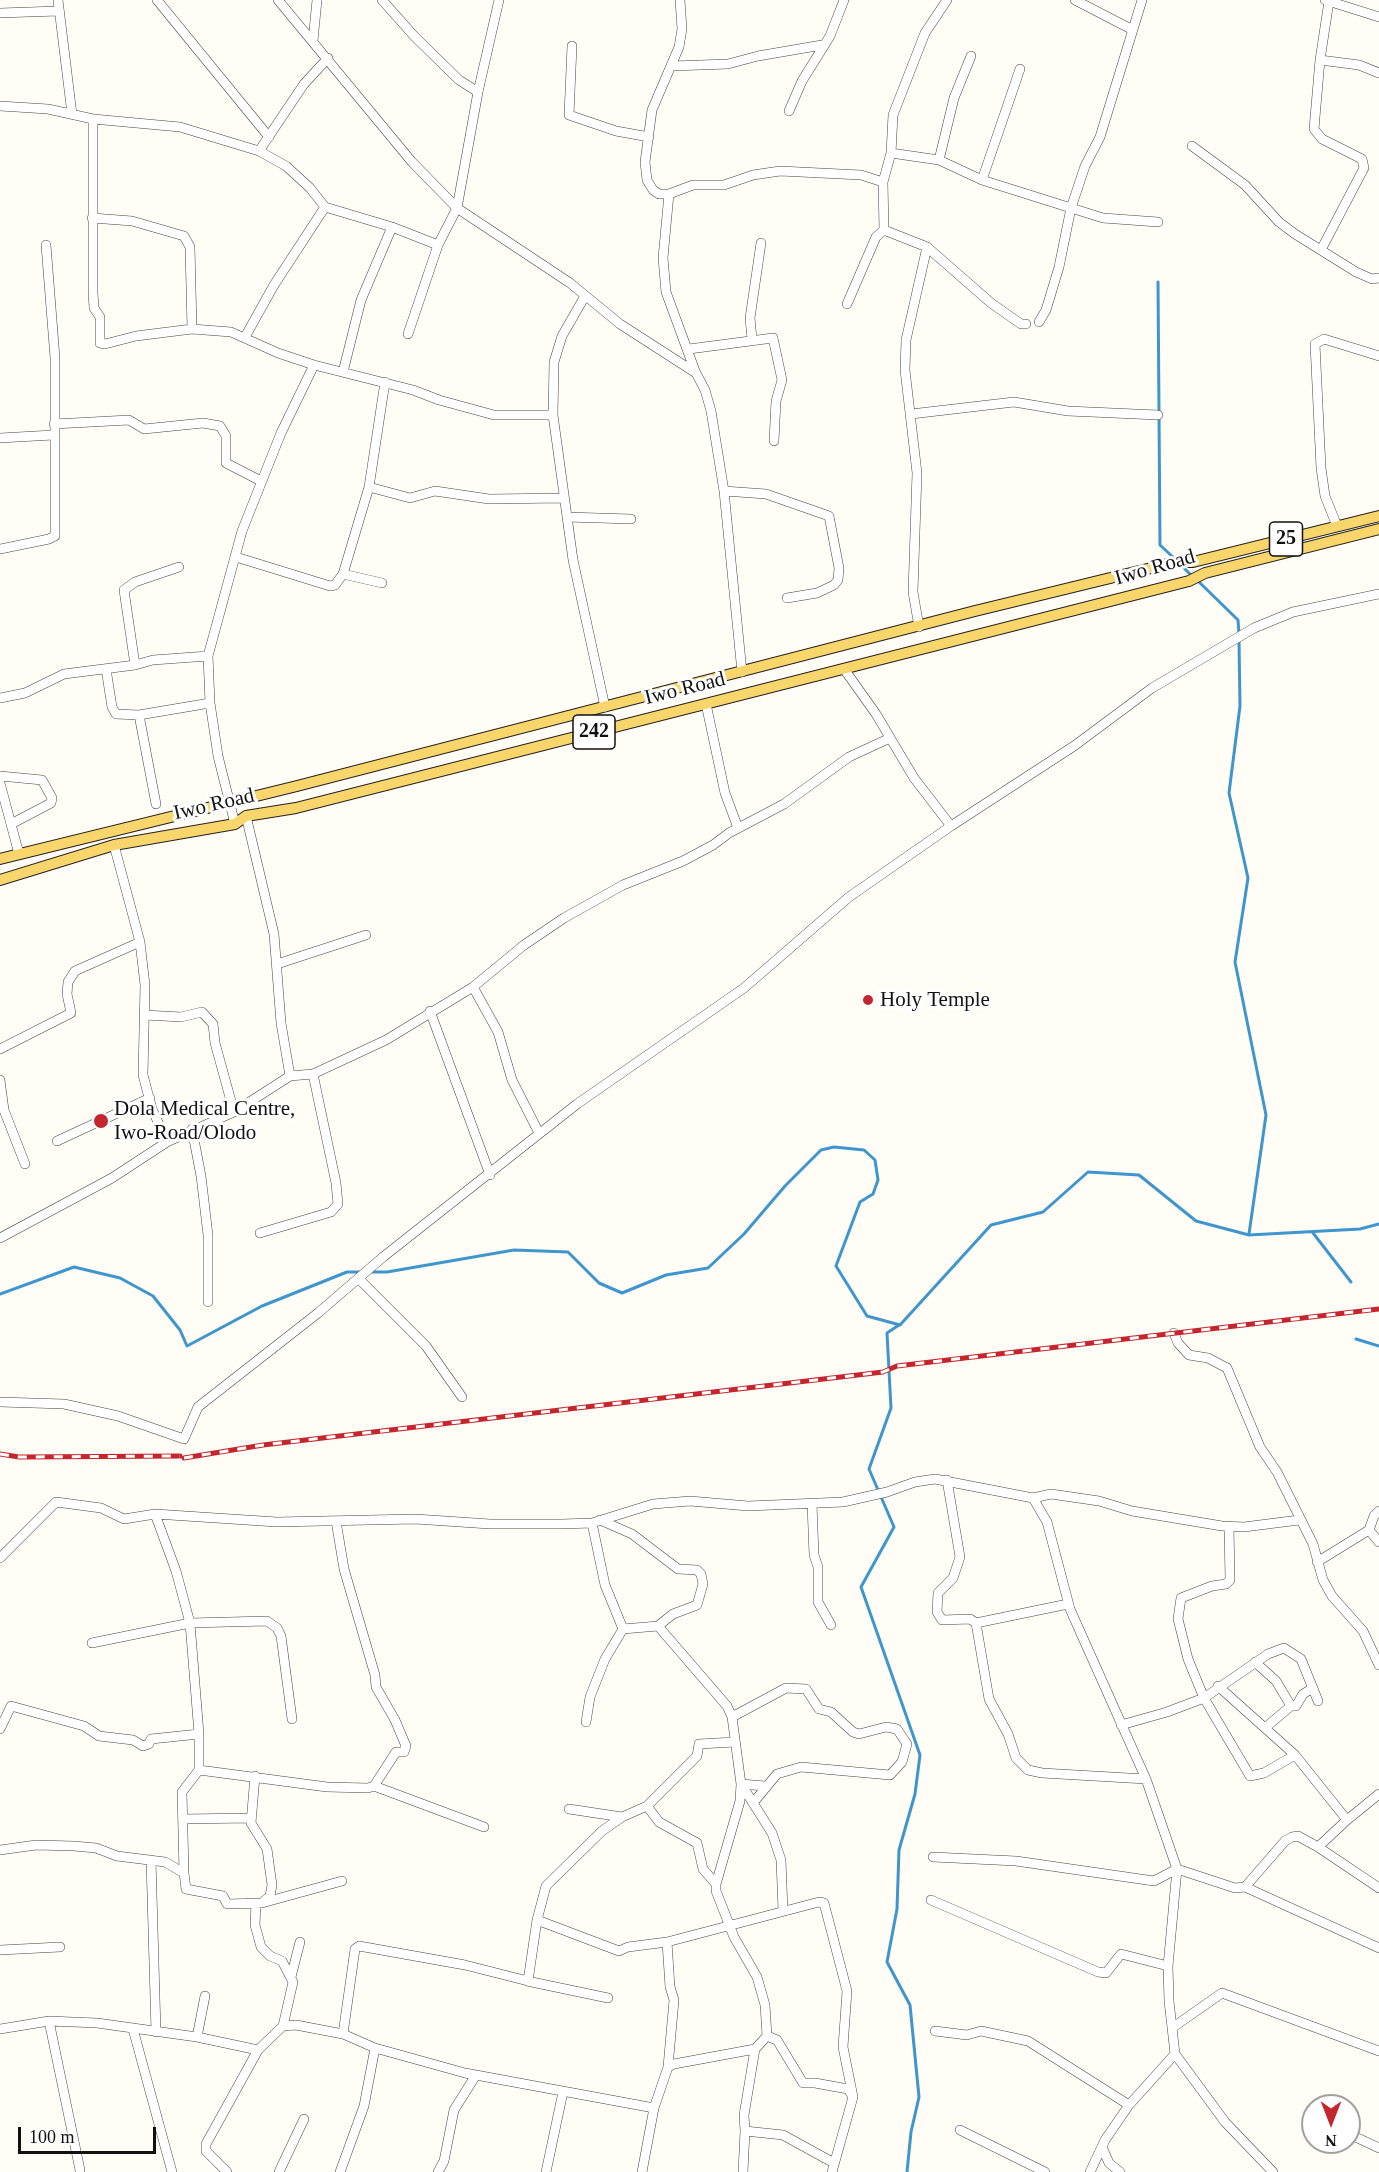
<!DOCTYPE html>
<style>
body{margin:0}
#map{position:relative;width:1379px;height:2172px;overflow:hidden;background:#fffdf5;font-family:"Times New Roman",serif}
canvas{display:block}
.north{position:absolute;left:1301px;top:2094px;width:60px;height:60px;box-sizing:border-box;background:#fff;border:2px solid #a0a0a0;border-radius:50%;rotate:180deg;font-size:16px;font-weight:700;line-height:24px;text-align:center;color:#111}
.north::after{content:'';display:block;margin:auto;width:21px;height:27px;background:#c4262e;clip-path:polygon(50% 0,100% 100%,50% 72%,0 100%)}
.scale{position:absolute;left:18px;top:2127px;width:138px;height:27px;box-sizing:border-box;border:3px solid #111;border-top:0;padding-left:8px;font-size:18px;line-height:21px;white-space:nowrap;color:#111;-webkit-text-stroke:4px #fff;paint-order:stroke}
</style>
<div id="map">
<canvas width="1379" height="2172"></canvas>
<div class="north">N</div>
<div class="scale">100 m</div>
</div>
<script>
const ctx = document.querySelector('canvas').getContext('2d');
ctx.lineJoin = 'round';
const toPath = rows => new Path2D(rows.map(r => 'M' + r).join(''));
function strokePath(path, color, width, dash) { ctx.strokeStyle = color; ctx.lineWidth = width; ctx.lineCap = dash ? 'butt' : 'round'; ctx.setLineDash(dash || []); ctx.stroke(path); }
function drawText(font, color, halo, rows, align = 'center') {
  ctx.font = font + ' "Times New Roman",serif'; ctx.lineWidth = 6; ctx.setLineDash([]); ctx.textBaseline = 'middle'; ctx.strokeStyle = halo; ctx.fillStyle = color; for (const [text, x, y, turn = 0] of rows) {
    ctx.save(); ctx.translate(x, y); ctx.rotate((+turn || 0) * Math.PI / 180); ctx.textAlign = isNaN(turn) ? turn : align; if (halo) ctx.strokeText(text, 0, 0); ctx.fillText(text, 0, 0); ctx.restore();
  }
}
strokePath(toPath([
 [1158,282,1160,545,1175,559],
 [1182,566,1192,576],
 [1197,580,1238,620,1239,634],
 [1239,640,1240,706,1229,793,1248,878,1235,962,1266,1115,1249,1234],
 [1313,1233,1351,1282],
 [368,1272,387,1272,514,1250,568,1252,599,1283,622,1293,666,1275,708,1268,744,1234,785,1186,821,1150,834,1147,864,1150,875,1160,878,1180,873,1194,860,1202,836,1266,867,1316,900,1325,991,1225,1043,1212,1088,1172,1139,1175,1196,1221,1249,1235,1360,1229,1379,1224],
 [0,1294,74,1267,120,1278,153,1296,180,1330,187,1346,262,1306,347,1272,362,1272],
 [899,1325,887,1333,891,1408,869,1469,894,1527,861,1587,920,1755,915,1794,899,1850,897,1909,887,1962,910,2005,919,2097,911,2132,907,2172],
 [1356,1339,1379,1346]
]), '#3f96cf', 3);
const minor = toPath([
 [58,0,72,114],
 [157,0,269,137],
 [278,0,412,162,457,208,570,283,620,324,696,373,705,390,711,411,724,491,742,672],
 [382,0,415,37,459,80,478,92],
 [680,0,682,29,679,47,652,110,645,162,647,180,653,190,659,194,669,194,693,185,724,185,753,175,780,171,861,175,883,182],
 [1075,0,1131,29],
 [1325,0,1379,17],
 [0,13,58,11],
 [313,41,317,0],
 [572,46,569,115,616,131,649,137],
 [1320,60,1359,65,1379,73],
 [672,66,728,64,758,56,822,45],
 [0,106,48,109,93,119,180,127,259,151,286,166,310,188,325,207,392,227,438,245],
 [789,111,802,81,830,36,844,0],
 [93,119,93,293,94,308,100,317,100,343,105,344,136,336,192,329,231,332,278,353,314,365,413,390,439,400,494,415,553,415],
 [1192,146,1245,185,1279,222,1295,234,1356,272,1372,279,1379,278],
 [259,151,304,84,328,58],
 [891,153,939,160,982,180,1103,218,1158,222],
 [939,160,954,98,971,56],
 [982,180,1020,69],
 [669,194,663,258,666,292,695,371],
 [92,218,132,221,184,236,190,247,192,329],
 [884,230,927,247,991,303,1021,324,1026,324],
 [1322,248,1364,168,1362,159,1322,139,1314,129,1320,60,1329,1],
 [585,296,562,336,554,362,553,415,573,560,605,707],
 [847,304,876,237,884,230,883,182,891,153,893,115,925,33,947,0],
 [1039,322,1046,310,1059,267,1071,208,1085,166,1100,137,1142,0],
 [408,334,438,245,457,208,478,92,499,0],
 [245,337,274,285,325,207],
 [752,339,750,318,761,243],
 [689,349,773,338,782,380,776,401,774,441],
 [343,372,361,300,392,227],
 [911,414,1014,402,1068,411,1158,415],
 [54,424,129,420,144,429,203,423,220,426,226,436,226,463,261,481],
 [0,438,53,435],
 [369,487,410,498,435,491,489,499,564,498],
 [724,491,766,494,829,516,839,568,838,580,834,585,817,593,787,598],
 [567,517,631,519],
 [1337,526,1325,496,1321,468,1315,344,1324,339,1379,356],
 [0,549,49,539,55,536,55,358,46,245],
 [236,557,330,586,335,585,343,574,382,583],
 [343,574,369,487,385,382],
 [919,627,913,592,917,473,905,370,906,340,927,247],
 [135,665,124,590,135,582,179,567],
 [106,669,112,707,116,714,139,715,210,703],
 [0,698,25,693,64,674,135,665,153,660,208,656],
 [706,704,725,793,738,828],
 [139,715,156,804],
 [0,776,42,780,52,798,51,803,11,824],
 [0,783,19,854],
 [246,816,274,934,281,1023,290,1076],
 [235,824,218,756,210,703,208,656,242,531,281,433,314,365],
 [951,826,1074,746,1152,688,1254,628,1293,612,1379,594],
 [114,845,140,942,145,985,143,1075,152,1109,167,1142],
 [277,964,366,935],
 [473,987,498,1032,512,1080,539,1133],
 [430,1011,490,1175],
 [145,1015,181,1017,202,1012,213,1024,215,1043,234,1112],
 [0,1049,71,1013,67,994,68,982,75,971,140,942],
 [0,1080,4,1110,25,1164],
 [192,1129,201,1176,208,1235,208,1302],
 [57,1141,150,1098],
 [260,1233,331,1212,338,1204,336,1183,313,1074],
 [0,1238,112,1178,167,1142,234,1112,290,1076,313,1074,386,1040,473,987,524,945,564,918,623,885,683,861,713,845,729,833,784,804,849,757,890,738],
 [360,1280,426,1346,462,1397],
 [1174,1333,1178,1343,1189,1355,1208,1358,1227,1368,1260,1447,1277,1472,1313,1544,1323,1580,1332,1596,1363,1631,1379,1665],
 [0,1402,64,1404,118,1416,184,1439,198,1407,318,1313,383,1257,577,1104,744,988,849,897,951,826,914,778,876,714,844,669],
 [947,1480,960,1557,953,1578,938,1593,937,1612,942,1620,970,1619,976,1623,989,1699,1008,1734,1016,1758,1028,1770,1042,1773,1146,1779],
 [1033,1498,1047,1522,1070,1609,1146,1779,1177,1869,1168,1966,1169,2001,1175,2054,1225,2122,1273,2172],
 [812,1504,814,1555,818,1567,818,1602,831,1625],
 [155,1514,176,1571,190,1623,199,1734,199,1770,182,1792,184,1873],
 [600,1520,632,1534,678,1569,697,1570,701,1574,703,1584,697,1605,673,1614,658,1626],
 [592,1523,605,1585,623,1629,658,1626,727,1706,732,1717,741,1784,740,1801,716,1884,716,1891,734,1937,757,1977,765,2005,767,2036,777,2040,803,2083,815,2083,848,2089,853,2097],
 [1229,1526,1230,1580,1226,1584,1212,1586,1181,1598,1178,1619,1188,1659,1204,1698,1250,1776,1264,1773,1295,1755],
 [1369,1530,1379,1542],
 [0,1558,56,1502,101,1508,124,1519,155,1514,277,1522,415,1519,490,1524,562,1524,592,1523,653,1504,690,1501,748,1506,843,1502,887,1492,915,1482,935,1479,1033,1498,1051,1494,1099,1501,1132,1511,1222,1526,1244,1527,1299,1520],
 [1317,1562,1369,1530,1374,1516,1379,1511],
 [976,1623,1068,1604],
 [92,1643,190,1623,267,1621,277,1628,281,1636,292,1719],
 [1255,1662,1276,1681,1291,1706],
 [1218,1686,1295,1755,1347,1820,1318,1847,1379,1888],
 [732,1717,786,1688,806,1689,819,1709,831,1712,853,1732,859,1734,886,1727,897,1729,907,1744,902,1762,890,1775,801,1767,777,1774,753,1803],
 [586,1722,590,1697,605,1659,623,1629],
 [1121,1725,1167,1712,1204,1698,1268,1654,1284,1648,1301,1659,1318,1701],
 [1266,1727,1291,1706,1296,1706,1303,1694,1313,1688],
 [0,1729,11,1706,84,1726,99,1736,133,1740,143,1746,149,1744,151,1739,199,1734],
 [199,1770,327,1787,368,1788,374,1786,396,1752,404,1752,406,1746,395,1720,376,1687,375,1675,344,1569,336,1521],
 [255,1776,251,1823,267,1849,272,1885,270,1896,264,1901],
 [741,1784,772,1833,781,1860,783,1911],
 [741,1784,765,1786],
 [374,1786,484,1827],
 [647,1806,659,1822,697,1843,703,1869,716,1884],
 [569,1809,622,1817],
 [183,1819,250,1818],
 [1347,1820,1379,1794],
 [0,1850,36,1845,74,1846,96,1848,117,1856,165,1862,184,1873,186,1889,223,1896,227,1904,262,1903,342,1881],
 [933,1857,1016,1861,1154,1881,1177,1869,1235,1888,1245,1887,1379,1948],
 [151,1860,156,2032],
 [1245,1887,1285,1841,1292,1837,1298,1836,1318,1847],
 [931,1900,1098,1972,1106,1973,1121,1954,1168,1966],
 [537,1920,619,1951,628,1947,667,1942,819,1902,824,1903,847,1991,843,2047,853,2097,832,2172],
 [667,1942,670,1987,674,2000,668,2067],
 [0,1950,60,1947],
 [291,1977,300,1942],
 [527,1981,608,1998],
 [49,2021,80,2170],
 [283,2026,296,2025,343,2034,375,2048,465,2073,654,2108,642,2172],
 [1172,2028,1222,1993,1379,2051],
 [0,2029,49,2021,97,2023,197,2037,258,2050],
 [133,2029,172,2172],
 [935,2031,967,2035,981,2031,1028,2041,1129,2105],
 [343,2034,355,1949,359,1946,465,1965,528,1981,537,1920,546,1886,602,1831,622,1817,647,1806,697,1756,699,1744,735,1742],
 [197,2037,205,1996],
 [755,2049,744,2115,745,2131,783,2135,834,2163],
 [654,2108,668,2067,674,2064,755,2049,767,2036],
 [960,2130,1045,2172],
 [1349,2134,1379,2148],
 [1102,2147,1109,2163,1120,2172],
 [227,2172,206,2151,206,2144,258,2050,283,2026,293,1982,282,1961,270,1956,261,1947,255,1925,256,1903],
 [279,2172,304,2119],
 [340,2172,364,2106,375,2048],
 [438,2172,444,2161,454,2110,476,2075],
 [546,2172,563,2092],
 [743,2172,745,2131],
 [1090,2172,1105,2140,1129,2105,1175,2054]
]);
const major = toPath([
 [0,859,297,786,975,611,1176,562,1193,562,1379,516],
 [0,880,114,845,235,824,246,816,296,808,1189,581,1205,573,1379,529]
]);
strokePath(minor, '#444', 10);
strokePath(major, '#222', 12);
strokePath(minor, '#fff', 9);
strokePath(major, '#f9d66b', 10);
const rail = toPath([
 [0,1454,19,1457,180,1456],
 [184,1458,263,1445,883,1372,897,1366,1379,1309]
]);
strokePath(rail, '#c4262e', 5);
strokePath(rail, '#fff', 3, [9]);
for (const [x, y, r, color] of [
 [868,1000,6,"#c4262e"],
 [101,1121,8,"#c4262e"]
]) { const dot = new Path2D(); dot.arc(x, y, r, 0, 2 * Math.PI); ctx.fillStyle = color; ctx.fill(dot); strokePath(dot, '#fff', 2); }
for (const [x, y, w] of [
 [1286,539,33],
 [594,732,42]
]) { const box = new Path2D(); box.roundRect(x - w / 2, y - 17, w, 34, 4.5); ctx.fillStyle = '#fff'; ctx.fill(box); strokePath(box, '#111', 1.5); }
drawText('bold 20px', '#111', null, [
 ["25",1286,539],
 ["242",594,732]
]);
drawText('21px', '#111', '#fff', [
 ["Iwo Road",1155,568,-16],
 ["Iwo Road",685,689,-14],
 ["Iwo Road",214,805,-13]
]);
drawText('21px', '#111', '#fff', [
 ["Holy Temple",880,1000],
 ["Dola Medical Centre,",114,1109],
 ["Iwo-Road/Olodo",114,1133]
], 'left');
</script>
